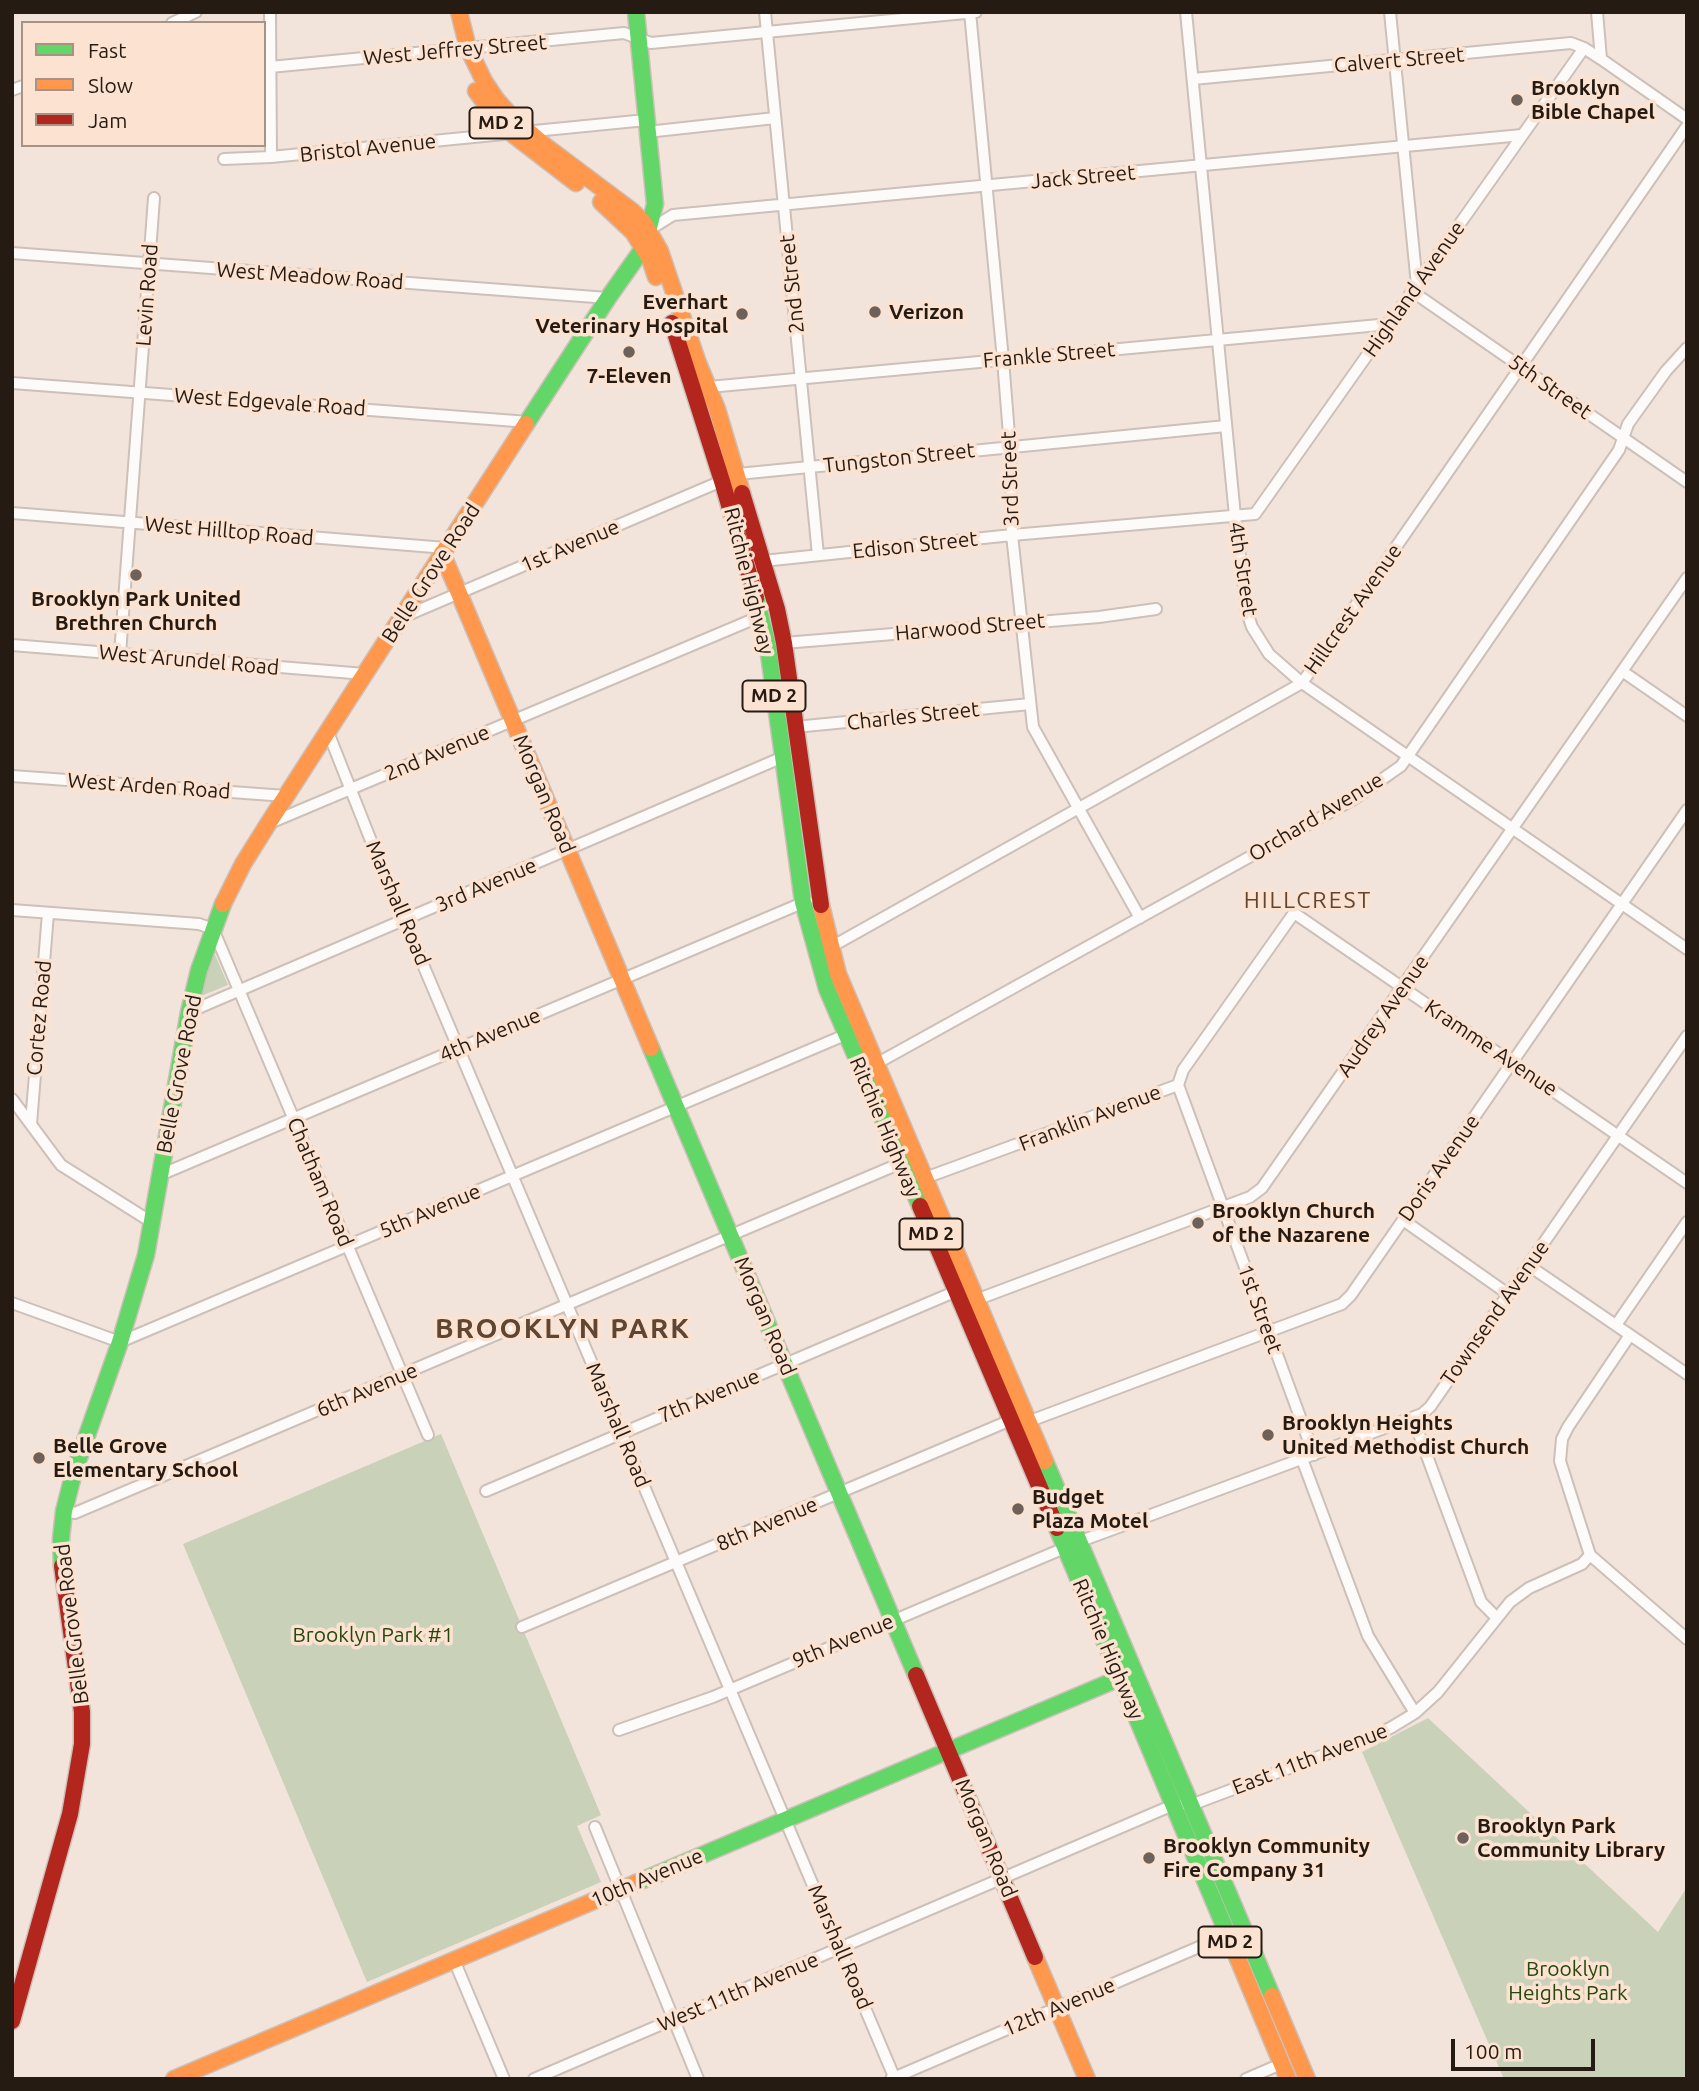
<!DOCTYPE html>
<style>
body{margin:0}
#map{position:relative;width:1699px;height:2091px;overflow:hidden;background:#f2e4db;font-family:Ubuntu,sans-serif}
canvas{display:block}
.frame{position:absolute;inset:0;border:14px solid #261b13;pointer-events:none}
.legend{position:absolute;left:21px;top:21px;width:245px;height:126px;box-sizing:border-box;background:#fce3d1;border:2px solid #a69385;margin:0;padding:9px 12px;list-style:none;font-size:21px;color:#261b13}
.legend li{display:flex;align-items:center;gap:14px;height:35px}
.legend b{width:35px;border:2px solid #a69385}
.scale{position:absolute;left:1451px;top:2039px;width:144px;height:32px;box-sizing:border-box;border:4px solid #261b13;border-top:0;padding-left:9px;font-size:21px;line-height:24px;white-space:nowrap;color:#261b13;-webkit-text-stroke:5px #fce3d1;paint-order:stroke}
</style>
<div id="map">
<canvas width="1699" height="2091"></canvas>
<div class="frame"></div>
<ul class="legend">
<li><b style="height:9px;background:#63d668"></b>Fast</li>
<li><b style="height:9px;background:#ff974d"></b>Slow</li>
<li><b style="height:9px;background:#b3261e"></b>Jam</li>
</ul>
<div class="scale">100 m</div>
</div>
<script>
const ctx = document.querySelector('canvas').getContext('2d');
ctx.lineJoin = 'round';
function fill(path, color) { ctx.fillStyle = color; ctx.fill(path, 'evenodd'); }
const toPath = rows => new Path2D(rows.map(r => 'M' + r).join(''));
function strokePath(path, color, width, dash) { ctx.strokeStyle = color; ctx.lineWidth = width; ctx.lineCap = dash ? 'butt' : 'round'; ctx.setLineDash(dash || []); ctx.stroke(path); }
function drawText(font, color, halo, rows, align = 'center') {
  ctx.font = font + ' Ubuntu,sans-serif'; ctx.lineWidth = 7; ctx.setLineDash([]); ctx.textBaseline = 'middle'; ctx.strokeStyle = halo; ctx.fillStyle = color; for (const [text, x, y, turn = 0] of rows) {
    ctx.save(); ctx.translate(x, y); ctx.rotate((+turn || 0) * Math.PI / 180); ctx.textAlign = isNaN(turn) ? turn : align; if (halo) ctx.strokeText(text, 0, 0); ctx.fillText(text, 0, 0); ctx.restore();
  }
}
fill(toPath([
 [213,950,228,985,201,996],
 [441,1434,601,1815,577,1826,601,1882,367,1982,183,1544],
 [1428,1718,1658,1932,1687,1887,1687,2079,1504,2079,1362,1752]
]), '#cad1b9');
const street = toPath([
 [270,12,271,157],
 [765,12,818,555],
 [970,12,1003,360,1010,447,1012,535,1033,727,1140,918],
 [1186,12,1235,516,1247,612,1252,627,1269,654,1302,683,1687,949],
 [1390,12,1417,285],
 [1597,12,1601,59],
 [172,23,196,12],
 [270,67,624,33,651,43,976,12],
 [1193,79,1571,43,1584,48,1601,59,1687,119],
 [12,90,23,86],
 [647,132,775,118],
 [224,159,271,157,646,120],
 [649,230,673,215,1522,135],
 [12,253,608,298],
 [1413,292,1687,482],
 [12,383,529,422],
 [709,387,1390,324],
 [12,513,446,548],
 [763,561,1012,535,1255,514,1584,48],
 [403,617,738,474,1226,426],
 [784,643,1099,617,1156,609],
 [12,645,365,674],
 [120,654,154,198],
 [1622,671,1687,716],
 [795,727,1030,704],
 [328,732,377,856,895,2079],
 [12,776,286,796],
 [270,823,761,616],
 [12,910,199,924,213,929,428,1435],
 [831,947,1302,683,1687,126],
 [189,1012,783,757],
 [874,1065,1354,799,1401,766,1619,450,1628,424,1666,371,1687,348],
 [1178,1085,1314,1455],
 [12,1099,61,1165,153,1223],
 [31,1124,48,913],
 [160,1175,807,901],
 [925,1178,1178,1085,1183,1070,1294,913,1687,1183],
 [1403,1220,1508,1294],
 [1528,1265,1687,1374],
 [973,1301,1250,1197,1262,1188,1687,578],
 [12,1303,120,1342,845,1035],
 [1616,1325,1687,1222],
 [1630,1335,1568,1427,1562,1439,1560,1461,1590,1555,1687,1639],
 [1413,1418,1481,1602,1496,1617],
 [1302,1459,1368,1636,1415,1713],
 [486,1491,959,1290],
 [64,1511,75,1513,901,1163],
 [522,1627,1011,1420,1030,1421,1342,1304,1351,1295,1687,810],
 [619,1730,713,1697,1081,1541,1422,1414,1430,1407,1687,1036],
 [595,1827,698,2079],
 [454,1960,504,2079],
 [534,2079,1173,1805,1191,1805,1374,1736,1392,1727,1415,1713,1438,1692,1510,1602,1529,1588,1582,1564,1590,1555],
 [891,2079,1227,1935],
 [1246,2079,1281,2064]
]);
const fast = toPath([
 [526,424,608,298,644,247,655,204,636,12],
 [756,598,768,647,803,902,827,989,920,1206],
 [651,1048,916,1675],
 [1045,1461,1272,1996],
 [1057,1528,1238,1959],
 [62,1566,61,1539,64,1511,74,1472,120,1342,146,1255,189,1012,199,970,223,904],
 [636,1883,1120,1678]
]);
const slow = toPath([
 [459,12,468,48,484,81,496,99,511,116,544,145,632,211,644,223,660,251,698,363,717,409,742,493],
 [476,91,496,118,511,133,576,183],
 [601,202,633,232,650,259,656,277],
 [442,553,651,1048],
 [223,904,243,864,268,824,526,424],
 [821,905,838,974,1045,1461],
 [1035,1957,1087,2079],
 [1238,1959,1288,2079],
 [1272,1996,1307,2079],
 [174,2079,636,1883]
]);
const jam = toPath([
 [672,323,722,481,756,598],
 [742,493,777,609,784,643,821,905],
 [920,1206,1057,1528],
 [916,1675,1035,1957],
 [12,2021,70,1814,82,1744,82,1712,62,1566]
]);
strokePath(street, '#ccc0b8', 14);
strokePath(fast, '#ccc0b8', 19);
strokePath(slow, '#ccc0b8', 19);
strokePath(jam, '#ccc0b8', 19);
strokePath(street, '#fdfbfa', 10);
strokePath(fast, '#63d668', 16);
strokePath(slow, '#ff974d', 16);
strokePath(jam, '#b3261e', 16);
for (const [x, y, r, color] of [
 [1517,100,7,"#6d6159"],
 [875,312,7,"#6d6159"],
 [742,314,7,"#6d6159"],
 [629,352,7,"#6d6159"],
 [136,575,7,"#6d6159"],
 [1198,1223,7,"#6d6159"],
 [1268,1435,7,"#6d6159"],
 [39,1458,7,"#6d6159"],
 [1018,1509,7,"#6d6159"],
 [1463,1838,7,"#6d6159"],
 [1149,1858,7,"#6d6159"]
]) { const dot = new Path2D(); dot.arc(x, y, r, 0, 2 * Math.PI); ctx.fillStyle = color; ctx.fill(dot); strokePath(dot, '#fce3d1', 2.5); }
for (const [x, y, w] of [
 [501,123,63],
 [774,696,63],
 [931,1234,63],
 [1230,1942,63]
]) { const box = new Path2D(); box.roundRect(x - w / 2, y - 15.5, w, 31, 5); ctx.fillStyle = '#fce3d1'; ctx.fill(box); strokePath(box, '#261b13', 2); }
drawText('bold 19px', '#261b13', null, [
 ["MD 2",501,123],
 ["MD 2",774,696],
 ["MD 2",931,1234],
 ["MD 2",1230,1942]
]);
drawText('21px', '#261b13', '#fce3d1', [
 ["West Jeffrey Street",455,50,-5],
 ["Calvert Street",1399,60,-5],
 ["Bristol Avenue",368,148,-6],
 ["Jack Street",1083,177,-5],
 ["West Meadow Road",310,276,4],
 ["2nd Street",792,284,-96],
 ["Highland Avenue",1414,289,-55],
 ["Levin Road",147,295,-86],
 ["Frankle Street",1049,355,-5],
 ["5th Street",1550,387,35],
 ["West Edgevale Road",270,402,4],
 ["Tungston Street",899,458,-6],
 ["3rd Street",1010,479,-92],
 ["West Hilltop Road",229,531,5],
 ["Edison Street",915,545,-6],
 ["1st Avenue",570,546,-23],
 ["4th Street",1243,569,81],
 ["Belle Grove Road",431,573,-57],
 ["Ritchie Highway",749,581,76],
 ["Hillcrest Avenue",1353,609,-55],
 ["Harwood Street",970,627,-5],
 ["West Arundel Road",189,660,5],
 ["Charles Street",913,716,-6],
 ["2nd Avenue",437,753,-23],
 ["West Arden Road",149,786,4],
 ["Morgan Road",544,794,67],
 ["Orchard Avenue",1316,817,-31],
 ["3rd Avenue",486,885,-23],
 ["Marshall Road",398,903,67],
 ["Audrey Avenue",1383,1016,-55],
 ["Cortez Road",39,1018,-85],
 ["4th Avenue",490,1035,-23],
 ["Kramme Avenue",1491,1048,34],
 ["Belle Grove Road",179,1074,-79],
 ["Franklin Avenue",1090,1118,-21],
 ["Ritchie Highway",885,1127,67],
 ["Doris Avenue",1439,1168,-55],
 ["Chatham Road",320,1182,67],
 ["5th Avenue",430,1211,-23],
 ["1st Street",1260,1309,70],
 ["Townsend Avenue",1495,1313,-55],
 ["Morgan Road",765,1316,67],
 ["6th Avenue",367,1390,-23],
 ["7th Avenue",709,1396,-23],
 ["Marshall Road",618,1425,67],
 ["8th Avenue",767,1524,-23],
 ["Belle Grove Road",72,1624,-97],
 ["9th Avenue",843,1641,-23],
 ["Ritchie Highway",1108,1649,67],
 ["East 11th Avenue",1310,1759,-21],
 ["Morgan Road",986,1838,67],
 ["10th Avenue",647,1878,-23],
 ["Marshall Road",840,1947,67],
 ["West 11th Avenue",738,1992,-23],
 ["12th Avenue",1059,2007,-23]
]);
drawText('bold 21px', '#261b13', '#fce3d1', [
 ["Brooklyn",1531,88],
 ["Bible Chapel",1531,112],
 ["Everhart",728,302,"right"],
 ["Veterinary Hospital",728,326,"right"],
 ["Verizon",889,312],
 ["7-Eleven",629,376,"center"],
 ["Brooklyn Park United",136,599,"center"],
 ["Brethren Church",136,623,"center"],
 ["Brooklyn Church",1212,1211],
 ["of the Nazarene",1212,1235],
 ["Brooklyn Heights",1282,1423],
 ["United Methodist Church",1282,1447],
 ["Belle Grove",53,1446],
 ["Elementary School",53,1470],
 ["Budget",1032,1497],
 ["Plaza Motel",1032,1521],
 ["Brooklyn Park",1477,1826],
 ["Community Library",1477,1850],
 ["Brooklyn Community",1163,1846],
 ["Fire Company 31",1163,1870]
], 'left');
drawText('21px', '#25480c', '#fce3d1', [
 ["Brooklyn Park #1",373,1635],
 ["Brooklyn",1568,1969],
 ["Heights Park",1568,1993]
]);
ctx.letterSpacing = '2px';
drawText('23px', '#5f4633', '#fce3d1', [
 ["HILLCREST",1308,900]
]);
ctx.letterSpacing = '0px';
ctx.letterSpacing = '2px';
drawText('bold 28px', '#5f4633', '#fce3d1', [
 ["BROOKLYN PARK",563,1329]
]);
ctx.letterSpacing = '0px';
</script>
